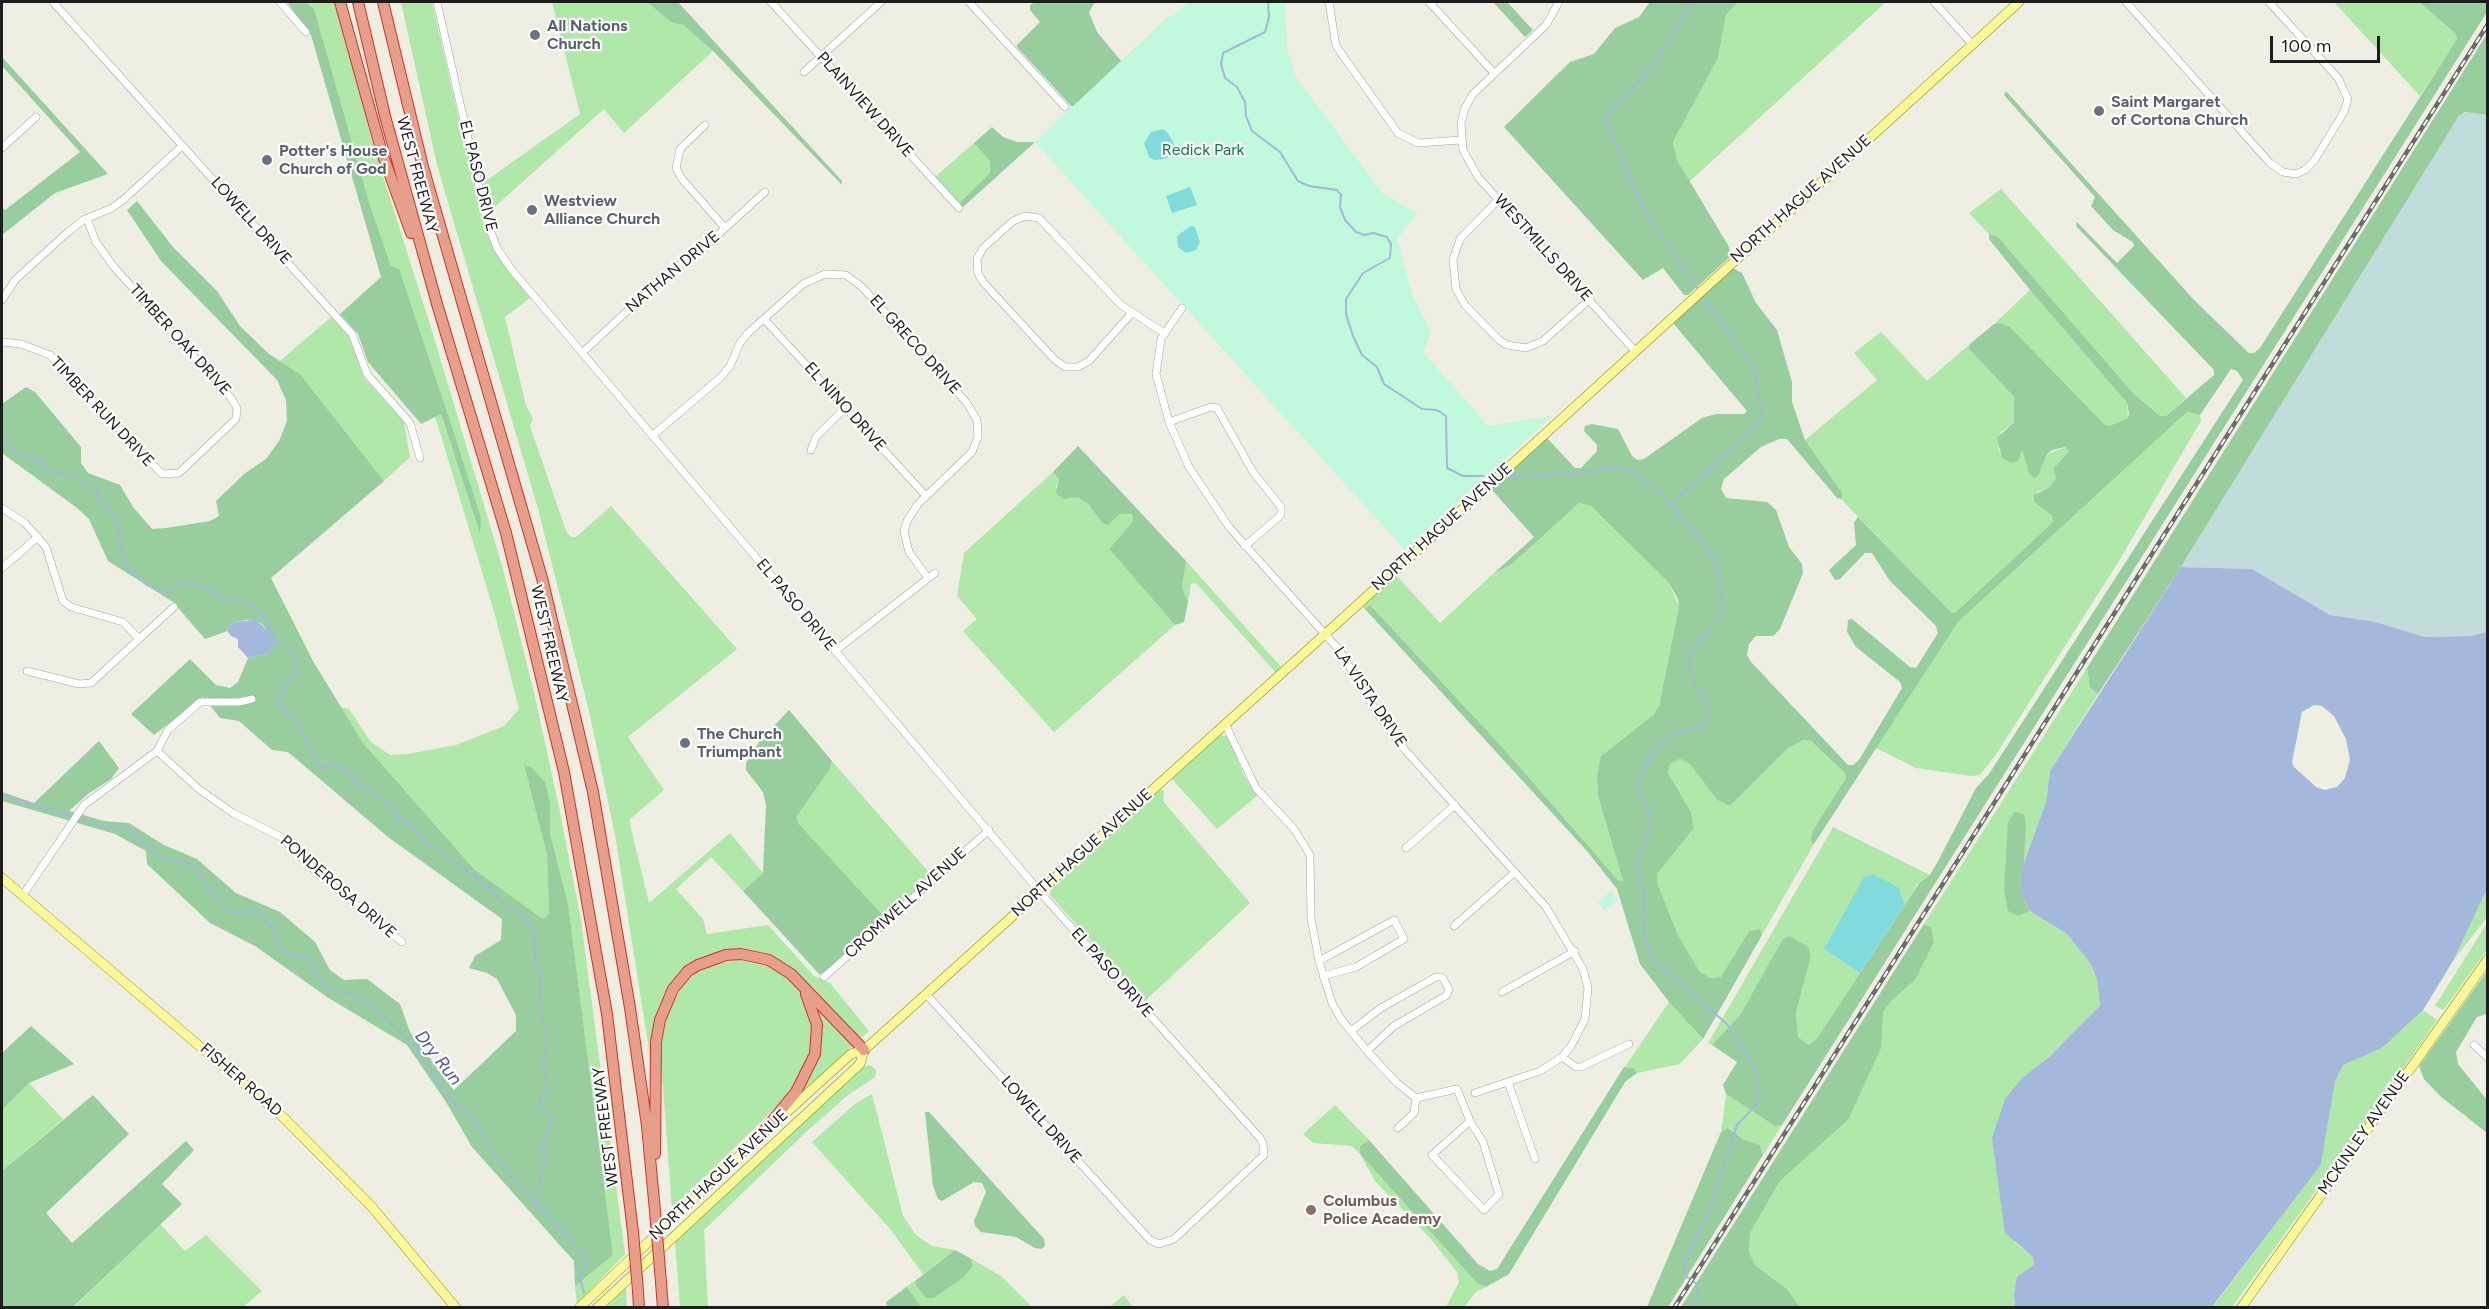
<!DOCTYPE html>
<style>
body{margin:0}
#map{position:relative;width:2489px;height:1309px;overflow:hidden;background:#eeeee3;font-family:Figtree,sans-serif}
canvas{display:block}
.frame{position:absolute;inset:0;border:3px solid #1d1d1d;pointer-events:none}
.scale{position:absolute;left:2270px;top:36px;width:110px;height:27px;box-sizing:border-box;border:3px solid #1d1d1d;border-top:0;padding-left:8px;font-size:18px;line-height:21px;white-space:nowrap;color:#1d1d1d;-webkit-text-stroke:4px #fff;paint-order:stroke}
</style>
<div id="map">
<canvas width="2489" height="1309"></canvas>
<div class="frame"></div>
<div class="scale">100 m</div>
</div>
<script>
const ctx = document.querySelector('canvas').getContext('2d');
ctx.lineJoin = 'round';
function fill(path, color) { ctx.fillStyle = color; ctx.fill(path, 'evenodd'); }
const toPath = rows => new Path2D(rows.map(r => 'M' + r).join(''));
function strokePath(path, color, width, dash) { ctx.strokeStyle = color; ctx.lineWidth = width; ctx.lineCap = dash ? 'butt' : 'round'; ctx.setLineDash(dash || []); ctx.stroke(path); }
function drawText(font, color, halo, rows, align = 'center') {
  ctx.font = font + ' Figtree,sans-serif'; ctx.lineWidth = 4.5; ctx.setLineDash([]); ctx.textBaseline = 'middle'; ctx.strokeStyle = halo; ctx.fillStyle = color; for (const [text, x, y, turn = 0] of rows) {
    ctx.save(); ctx.translate(x, y); ctx.rotate((+turn || 0) * Math.PI / 180); ctx.textAlign = isNaN(turn) ? turn : align; if (halo) ctx.strokeText(text, 0, 0); ctx.fillText(text, 0, 0); ctx.restore();
  }
}
fill(toPath([
 [305,2,334,2,346,37,371,138,432,331,503,569,535,697,560,812,581,920,625,1254,577,1304,575,1286,613,1255,568,903,550,832,550,803,524,765,547,855,549,914,543,919,474,869,363,743,341,707,349,709,371,742,390,755,408,754,456,745,504,726,519,709,495,615,435,416,441,414,480,532,391,266,369,202,314,10],
 [401,2,432,2,483,225,500,260,530,298,505,317,526,406,533,418,530,426,566,531,571,537,576,537,611,506,737,649,628,737,664,790,629,820,649,903,730,833,763,873,743,891,711,857,676,889,703,919,707,934,768,925,814,976,830,983,869,1031,859,1040,787,964,763,953,738,950,679,976,653,1055,650,1056,615,835,589,711,538,509,437,165],
 [552,2,647,2,671,22,683,25,713,51,624,133,604,109,490,211,483,183,580,114],
 [1738,2,1885,3,1689,182,1677,160,1673,142,1718,58,1726,15],
 [2334,2,2419,2,2455,33,2457,39,2420,96],
 [974,143,990,161,990,173,958,204,934,178],
 [2001,189,2186,398,2166,416,2160,416,2133,393,1998,237,1989,234,1969,213],
 [2030,290,2127,403,2128,418,2109,426,2104,424,2010,327,2001,323,1994,324],
 [331,317,351,339,364,378,404,422,410,457,384,481,300,374,280,361],
 [1881,332,1927,381,1970,344,1969,349,2014,397,2014,422,2001,432,1998,447,2002,458,2011,463,2022,450,2029,473,2038,476,2047,454,2066,447,2069,451,2053,469,2056,478,2050,487,2037,492,2034,502,2052,516,2053,522,1956,612,1952,613,1841,499,1843,494,1805,440,1877,380,1854,353],
 [2187,412,2200,415,2201,421,2119,561,1997,753,1980,775,1971,776,1916,768,1876,748,1958,622],
 [1053,472,1059,479,1056,487,1071,498,1077,496,1088,504,1103,524,1108,525,1120,514,1132,514,1133,521,1109,549,1175,625,1054,732,963,631,977,619,957,596,964,553],
 [1579,503,1591,506,1669,583,1679,606,1659,706,1653,715,1602,755,1597,776,1598,796,1623,881,1618,880,1503,748,1370,605,1365,609,1362,606,1396,575,1440,623,1494,573,1511,565],
 [1186,561,1282,668,1276,673,1196,583,1191,584,1188,602,1182,587],
 [2087,668,2090,688,2098,694,2050,771,2046,802,2022,868,2026,824,2018,916,2030,911,2067,934,2090,963,2097,979,2100,1007,2049,1057,2022,1078,2014,1242,2033,1257,2034,1265,2014,1295,2015,1307,1800,1307,1787,1289,1756,1266,1749,1252,1750,1233,1780,1181,1848,1120,1882,1023,1883,1013,1891,1001,1915,980,1931,927,1924,924],
 [1220,735,1227,736,1230,739,1244,776,1258,795,1217,829,1172,779],
 [1803,740,1811,741,1845,773,1846,778,1813,830,1810,840,1814,844,1762,935,1760,929,1749,931,1721,977,1709,978,1700,972,1678,935,1658,885,1657,874,1694,828,1691,812,1668,773,1670,764,1680,759,1690,764,1717,800,1730,806,1788,748],
 [832,761,933,877,884,919,798,823,795,817,830,769],
 [1159,789,1164,791,1163,801,1250,903,1145,1001,1050,895,1051,890],
 [1833,827,1930,875,1918,883,1905,904,1899,888,1824,949,1860,973,1818,1037,1809,1045,1798,1037,1796,1012,1811,957,1789,936,1783,940,1740,1015,1712,1045,1708,1043],
 [2487,889,2487,917,2453,961],
 [2487,923,2487,950,2445,1008,2443,1010,2435,1006],
 [738,960,765,965,778,970,796,986,803,997,812,1022,811,1051,800,1078,785,1098,672,1209,662,1074,662,1041,667,1016,681,987,695,974,711,965],
 [1669,1002,1703,1039,1680,1064,1637,1073,1634,1068,1625,1067],
 [818,1010,854,1045,805,1089,802,1087,813,1071,820,1048,822,1033],
 [2423,1010,2437,1020,2365,1123,2232,1307,2212,1308,2321,1165,2335,1082,2343,1065,2382,1048],
 [870,1065,876,1070,875,1077,848,1095,804,1134,704,1230,708,1307,680,1307,675,1241,863,1067],
 [29,1083,63,1119,2,1171,2,1110],
 [872,1094,903,1216,916,1235,932,1246,955,1250,923,1274,891,1230,812,1142,856,1103],
 [1726,1094,1775,1126,1782,1125,1763,1155,1760,1145,1743,1139,1729,1128,1721,1132],
 [1335,1105,1369,1140,1360,1146,1360,1154,1477,1283,1486,1287,1476,1292,1464,1307,1446,1307,1459,1282,1457,1272,1430,1238,1375,1181,1360,1154,1352,1146,1313,1143,1303,1134],
 [160,1224,185,1251,206,1235,262,1291,243,1307,73,1308],
 [970,1258,1001,1276,1032,1307,921,1307,907,1288,901,1290,916,1280,915,1285,934,1298,963,1278,973,1266],
 [626,1287,627,1307,606,1308],
 [1124,1295,1133,1307,1110,1307]
]), '#afe8a9');
fill(toPath([
 [287,2,305,2,314,9,369,202,391,266,399,269,449,418,481,518,480,533,441,414,421,424,368,362,358,334,340,314,381,277,311,35],
 [647,2,678,2,842,181,842,185,713,51,683,25,671,22],
 [1035,2,1095,2,1089,12,1097,32,1122,62,1073,108,1016,46,1040,22,1030,10,1030,5],
 [1493,2,1507,2,1533,30,1525,37],
 [1650,2,1738,2,1726,15,1718,58,1673,142,1677,160,1729,247,1730,257,1688,295,1684,295,1663,268,1643,280,1504,127,1570,62,1594,54,1615,28,1639,17],
 [2419,2,2487,2,2487,12,1782,1125,1775,1126,1726,1094,1723,1085,1737,1062,1712,1045,1740,1015,1783,939,1789,936,1808,947,1811,957,1796,1012,1798,1037,1809,1045,1818,1037,1919,883,1930,875,1937,863,1976,788,1989,774,2243,380,2237,371,2231,369,2200,415,2187,412,1958,622,1814,844,1810,841,1813,830,1846,778,1845,773,1811,741,1803,740,1788,748,1730,806,1717,800,1690,764,1680,759,1670,764,1668,773,1691,812,1694,828,1657,874,1658,885,1678,935,1700,972,1710,978,1721,977,1749,931,1760,929,1762,935,1703,1039,1669,1002,1640,964,1617,889,1587,851,1365,609,1370,605,1503,748,1618,880,1623,881,1598,796,1597,776,1601,756,1653,715,1659,706,1679,606,1678,599,1669,583,1591,506,1579,503,1511,565,1494,573,1534,537,1491,489,1547,438,1575,468,1581,468,1597,451,1597,445,1584,431,1585,426,1592,424,1618,429,1632,456,1637,460,1644,459,1702,418,1716,414,1744,414,1747,411,1673,323,1733,268,1742,273,1756,303,1777,330,1792,382,1792,402,1805,440,1843,494,1841,499,1837,498,1787,439,1779,439,1761,447,1724,479,1721,489,1726,498,1767,502,1776,510,1789,547,1802,564,1803,573,1780,629,1773,636,1756,636,1749,644,1747,655,1751,662,1848,765,1853,765,1859,760,1902,688,1900,682,1856,647,1847,632,1848,620,1852,619,1910,667,1916,668,1938,633,1936,626,1890,581,1872,553,1865,553,1840,579,1835,580,1829,570,1856,545,1854,523,1858,517,1952,613,1956,612,2053,522,2052,516,2034,502,2034,495,2050,487,2056,478,2053,469,2069,451,2065,447,2052,450,2047,454,2038,476,2034,478,2029,473,2022,450,2018,461,2011,463,2002,458,1997,438,2014,422,2014,397,1969,349,1970,344,1994,324,2001,323,2010,327,2104,424,2109,426,2128,418,2129,413,2127,403,2030,290,1989,239,1989,234,1998,237,2133,393,2160,416,2166,416,2214,375,2214,370,2076,226,2077,222,2117,263,2134,246,2133,242,2113,230,2091,206,2095,197,2004,95,2006,91,2195,301,2249,353,2254,353,2260,348,2457,39,2455,33],
 [2487,34,2487,115,2465,112,2459,116,2181,567,2098,694,2090,688,2087,668],
 [2,57,108,174,55,193,2,235,2,207,5,210,80,152,2,66],
 [992,127,1003,137,1017,142,1035,142,962,208,958,204,990,173,990,161,974,143],
 [137,201,173,247,217,291,240,326,269,354,300,374,384,481,271,578,313,661,363,743,474,869,543,919,549,914,547,855,524,765,531,767,545,782,550,803,550,833,568,903,613,1255,575,1286,574,1261,472,1147,446,1102,407,1045,327,997,255,946,210,923,147,864,146,851,115,834,2,801,2,792,34,803,99,741,119,768,111,779,88,794,69,811,104,821,129,823,164,845,197,859,236,893,280,912,315,942,330,970,344,980,367,979,400,1004,410,1032,454,1090,516,1031,516,1015,497,979,487,973,469,968,475,956,501,940,502,919,388,837,288,752,272,750,239,721,220,718,203,697,154,735,131,714,190,659,216,685,230,688,238,682,248,658,268,654,267,630,261,623,247,620,233,622,227,631,205,639,173,602,108,561,89,519,77,508,2,453,2,404,26,387,35,392,81,447,81,463,88,473,120,485,133,507,152,529,166,528,210,521,219,516,216,501,244,474,266,459,279,441,287,421,286,400,277,380,161,261,127,210],
 [1078,446,1186,561,1182,587,1188,602,1184,622,1175,625,1109,549,1133,521,1132,514,1120,514,1108,525,1103,524,1088,504,1078,497,1063,499,1056,493,1059,479,1053,472],
 [789,710,832,761,830,769,796,817,798,823,884,917,824,973,819,974,743,891,763,873,766,805,763,792,746,770,746,763,759,742],
 [2014,812,2024,814,2026,824,2022,894,2030,911,2018,916,2008,911,2004,889,2008,823],
 [1924,924,1931,927,1934,942,1915,980,1891,1001,1883,1013,1881,1048,1848,1120,1780,1181,1750,1233,1749,1252,1756,1266,1787,1289,1800,1307,1681,1307],
 [2487,971,2487,1014,2477,1017,2456,1052,2458,1064,2487,1100,2487,1133,2440,1096,2424,1079,2419,1066],
 [31,1026,74,1064,29,1083,2,1110,2,1053],
 [1624,1067,1634,1068,1637,1073,1625,1082,1509,1274,1486,1287,1477,1283,1360,1154,1360,1146,1369,1140,1478,1264,1490,1271,1497,1269],
 [93,1095,129,1134,46,1213,72,1243,186,1141,194,1150,162,1184,182,1204,73,1307,2,1307,2,1171],
 [925,1112,929,1112,1044,1239,1045,1246,1041,1249,1035,1248,1016,1237,981,1232,975,1226,974,1221,986,1192,982,1183,974,1182,942,1201,938,1199,933,1186],
 [1728,1128,1743,1139,1760,1145,1763,1155,1668,1307,1647,1307,1721,1132],
 [955,1250,970,1258,973,1266,963,1278,934,1298,926,1298,915,1284,916,1280],
 [907,1287,921,1307,887,1307,886,1302]
]), '#98cd9e');
fill(toPath([
 [2465,112,2487,115,2487,632,2471,636,2425,637,2376,622,2330,615,2252,569,2181,567,2459,116]
]), '#c0dcdb');
fill(toPath([
 [1189,2,1285,2,1287,50,1296,77,1383,194,1417,213,1397,239,1412,294,1431,332,1424,353,1488,426,1553,416,1405,550,1035,142,1170,15,1172,17],
 [1611,891,1618,900,1604,910,1598,902]
]), '#c0f9db');
fill(toPath([
 [1163,129,1168,133,1178,152,1165,159,1154,160,1149,157,1144,143,1151,132],
 [1190,187,1197,205,1172,213,1166,196],
 [1191,226,1195,227,1200,242,1196,250,1186,253,1178,247,1177,236],
 [1873,874,1899,888,1905,904,1860,973,1824,949,1864,877]
]), '#81dbdd');
fill(toPath([
 [2181,567,2252,569,2330,615,2376,622,2425,637,2471,636,2487,632,2487,889,2453,961,2423,1010,2382,1048,2343,1065,2335,1082,2321,1165,2212,1307,2015,1307,2014,1295,2017,1277,2034,1265,2033,1257,2005,1233,1992,1138,2005,1099,2022,1078,2049,1057,2100,1006,2097,979,2090,963,2067,934,2030,911,2022,894,2022,868,2046,802,2050,771],
 [2314,705,2322,706,2334,716,2346,739,2350,760,2345,778,2337,787,2324,790,2316,787,2294,767,2292,762,2302,712],
 [256,620,267,630,272,631,276,642,268,654,248,658,238,647,238,639,231,636,227,631,233,622]
]), '#a4b8dc');
strokePath(toPath([
 [1268,2,1269,17,1265,32,1223,53,1221,64,1225,78,1237,87,1245,102,1246,116,1252,131,1280,152,1298,181,1309,186,1337,190,1341,195,1340,207,1345,220,1356,232,1364,235,1373,233,1387,237,1391,244,1390,258,1363,273,1346,299,1346,314,1353,336,1362,355,1377,367,1384,384,1422,409,1437,410,1446,416,1447,468,1463,476,1484,476],
 [1692,2,1654,64,1605,119,1647,215,1699,290],
 [2,440,19,455,35,458,49,471,76,478,97,490,99,501,105,504,117,523,125,565,147,585,167,593,180,583,204,586,223,599,243,601,256,608,266,620,276,642,293,652,295,657,297,670,278,698,285,712,296,719,320,768,335,764,342,767,362,787,390,805,399,818,409,823,423,839,485,884,505,905,527,919,534,933,535,957,541,975,539,1007,546,1030,546,1048,543,1061,547,1090,540,1097,541,1105,548,1112,551,1121,543,1147,545,1161,539,1185,539,1206],
 [1508,477,1575,474,1613,467,1632,472,1649,483,1671,504,1704,544,1716,564,1723,611,1691,652,1690,668,1697,691,1705,700,1708,714,1703,726,1675,733,1662,744,1646,763,1637,786,1652,823,1636,863,1644,893,1643,933,1653,959,1727,1024,1753,1065,1760,1088,1757,1104,1737,1125,1708,1214,1685,1261,1684,1275,1697,1284,1699,1294,1691,1308],
 [1671,504,1763,420,1754,369,1702,295],
 [2,795,73,817],
 [78,819,108,827,127,828,162,858,188,863,195,867,223,908,231,913,256,910,270,925,278,946,286,953,309,959,326,989,352,994,383,1015,415,1047,443,1090,459,1108,472,1117,485,1141,510,1175,587,1258,587,1265,581,1272,580,1278,584,1293]
]), '#a4b8dc', 2);
const minor = toPath([
 [53,2,352,334,367,374,410,423,420,458],
 [280,2,306,32],
 [437,2,487,222,497,248,511,269,1046,899,1260,1138,1263,1143,1264,1155,1174,1239,1159,1244,1150,1240,926,994],
 [771,2,959,208],
 [969,2,1065,107],
 [1329,2,1336,46,1398,133,1418,143,1461,140],
 [1429,2,1494,73],
 [1559,2,1546,25,1473,94,1465,108,1461,123,1463,150,1478,177,1635,351],
 [1934,2,1972,44],
 [2126,2,2270,163,2283,172,2296,174,2305,170,2314,161,2344,112,2348,99,2338,78,2269,2],
 [804,72,881,2],
 [705,125,680,149,676,168,682,179,725,228],
 [2,148,36,117],
 [1499,199,1460,239,1453,260,1456,289,1465,305,1499,340,1507,345,1526,348,1543,341,1590,299],
 [2,300,15,280,68,232,83,220,112,208,123,200,182,146],
 [1182,308,1161,339,1156,374,1169,422,1189,467,1229,527,1340,651,1381,719,1406,751,1546,907,1583,969,1588,988,1585,1019,1571,1046,1562,1057,1540,1071,1475,1093],
 [1131,314,1089,361,1078,367,1065,367,1055,360,983,282,978,273,977,259,983,248,1013,221,1025,216,1039,218,1121,305,1164,333],
 [764,319,926,496],
 [2,342,21,344,50,355,162,474,179,473,236,419,237,408,231,398,114,267,96,242,87,219],
 [582,353,667,274,702,249,765,192],
 [1169,422,1211,407,1217,408,1253,472,1281,507,1281,515,1245,546],
 [652,436,720,378,730,366,740,343,748,333,803,284,825,274,846,275,862,287,967,403,977,420,978,437,972,452,918,504,907,521,904,531,909,552,928,578],
 [811,450,816,437,845,408],
 [2,508,25,523,46,547,63,601,71,607,123,622,139,639],
 [2,568,38,537],
 [835,651,935,573],
 [27,671,79,684,91,683,174,607],
 [1225,724,1256,788,1294,829,1310,855,1311,918,1319,961,1332,1003,1341,1019,1367,1051,1397,1083,1416,1098],
 [157,751,200,790,233,813,281,837,315,871,402,942],
 [157,751,168,730,200,702,239,702,252,699],
 [1406,848,1455,805],
 [23,895,84,805,157,751],
 [1454,926,1515,872],
 [1319,961,1394,920,1404,939,1356,967,1323,976],
 [824,977,989,830],
 [1502,992,1575,951],
 [1351,1031,1381,1008,1436,977,1442,977,1449,989,1447,995,1394,1026,1367,1051],
 [2474,1045,2488,1058],
 [1562,1057,1576,1067,1581,1067,1629,1044],
 [1508,1082,1535,1159],
 [1416,1098,1457,1089,1470,1121,1483,1142,1499,1194,1484,1210,1432,1155,1470,1121],
 [1398,1128,1414,1113,1416,1098]
]);
const major = toPath([
 [2,878,284,1118,372,1207,456,1308],
 [776,1122,851,1054,864,1050,893,1024,1354,608,2019,2],
 [579,1308,761,1135],
 [597,1308,860,1064,864,1050],
 [2241,1308,2488,959]
]);
const highway = toPath([
 [340,2,382,153,411,233],
 [358,2,385,116,437,304,506,533,564,772,607,1014,633,1232],
 [383,2,423,167,542,578,593,792,630,1008,647,1126,655,1211],
 [758,1138,796,1092,815,1054,817,1025,806,994],
 [655,1154,656,1042,660,1020,673,989,688,971,698,965,726,955,741,954,769,960,791,974,864,1050],
 [660,1270,663,1308],
 [638,1291,639,1308]
]);
strokePath(minor, '#a4a4a4', 8);
strokePath(major, '#8a9502', 10);
strokePath(highway, '#d73025', 12);
strokePath(minor, '#fff', 7);
strokePath(major, '#fbf89c', 9);
strokePath(highway, '#e59f8b', 10);
const rail = toPath([
 [1674,1308,2488,24]
]);
strokePath(rail, '#6b6b6b', 4.5);
strokePath(rail, '#fff', 2, [7]);
const highwayBridge = toPath([
 [655,1211,660,1270],
 [633,1232,638,1291]
]);
strokePath(highwayBridge, '#d73025', 12, []);
strokePath(highwayBridge, '#e59f8b', 10);
for (const [x, y, r, color] of [
 [535,35,6,"#6b7280"],
 [2099,111,6,"#6b7280"],
 [267,160,6,"#6b7280"],
 [532,210,6,"#6b7280"],
 [685,743,6,"#6b7280"],
 [1311,1210,6,"#8d6e63"]
]) { const dot = new Path2D(); dot.arc(x, y, r, 0, 2 * Math.PI); ctx.fillStyle = color; ctx.fill(dot); strokePath(dot, '#fff', 2); }
drawText('bold 16px', '#5b616d', '#fff', [
 ["All Nations",547,26],
 ["Church",547,44],
 ["Saint Margaret",2111,102],
 ["of Cortona Church",2111,120],
 ["Potter's House",279,151],
 ["Church of God",279,169],
 ["Westview",544,201],
 ["Alliance Church",544,219],
 ["The Church",697,734],
 ["Triumphant",697,752]
], 'left');
drawText('16px', '#1d1d1d', '#fff', [
 ["PLAINVIEW DRIVE",865,105,48],
 ["WEST FREEWAY",417,175,75],
 ["EL PASO DRIVE",478,176,76],
 ["NORTH HAGUE AVENUE",1801,199,-42],
 ["LOWELL DRIVE",251,221,48],
 ["WESTMILLS DRIVE",1543,248,48],
 ["NATHAN DRIVE",673,272,-40],
 ["TIMBER OAK DRIVE",180,340,48],
 ["EL GRECO DRIVE",915,345,48],
 ["EL NINO DRIVE",845,407,48],
 ["TIMBER RUN DRIVE",102,412,47],
 ["NORTH HAGUE AVENUE",1442,527,-42],
 ["EL PASO DRIVE",796,605,50],
 ["WEST FREEWAY",549,644,77],
 ["LA VISTA DRIVE",1370,697,56],
 ["NORTH HAGUE AVENUE",1082,853,-42],
 ["PONDEROSA DRIVE",338,887,41],
 ["CROMWELL AVENUE",906,903,-42],
 ["EL PASO DRIVE",1112,973,48],
 ["FISHER ROAD",241,1080,41],
 ["LOWELL DRIVE",1041,1120,48],
 ["WEST FREEWAY",606,1127,-97],
 ["MCKINLEY AVENUE",2364,1133,-55],
 ["NORTH HAGUE AVENUE",719,1175,-43]
]);
drawText('16px', '#0c7a42', '#fff', [
 ["Redick Park",1203,150]
]);
drawText('bold 16px', '#785e54', '#fff', [
 ["Columbus",1323,1201],
 ["Police Academy",1323,1219]
], 'left');
drawText('italic 18px', '#4b54ac', '#fff', [
 ["Dry Run",438,1058,52]
]);
</script>
